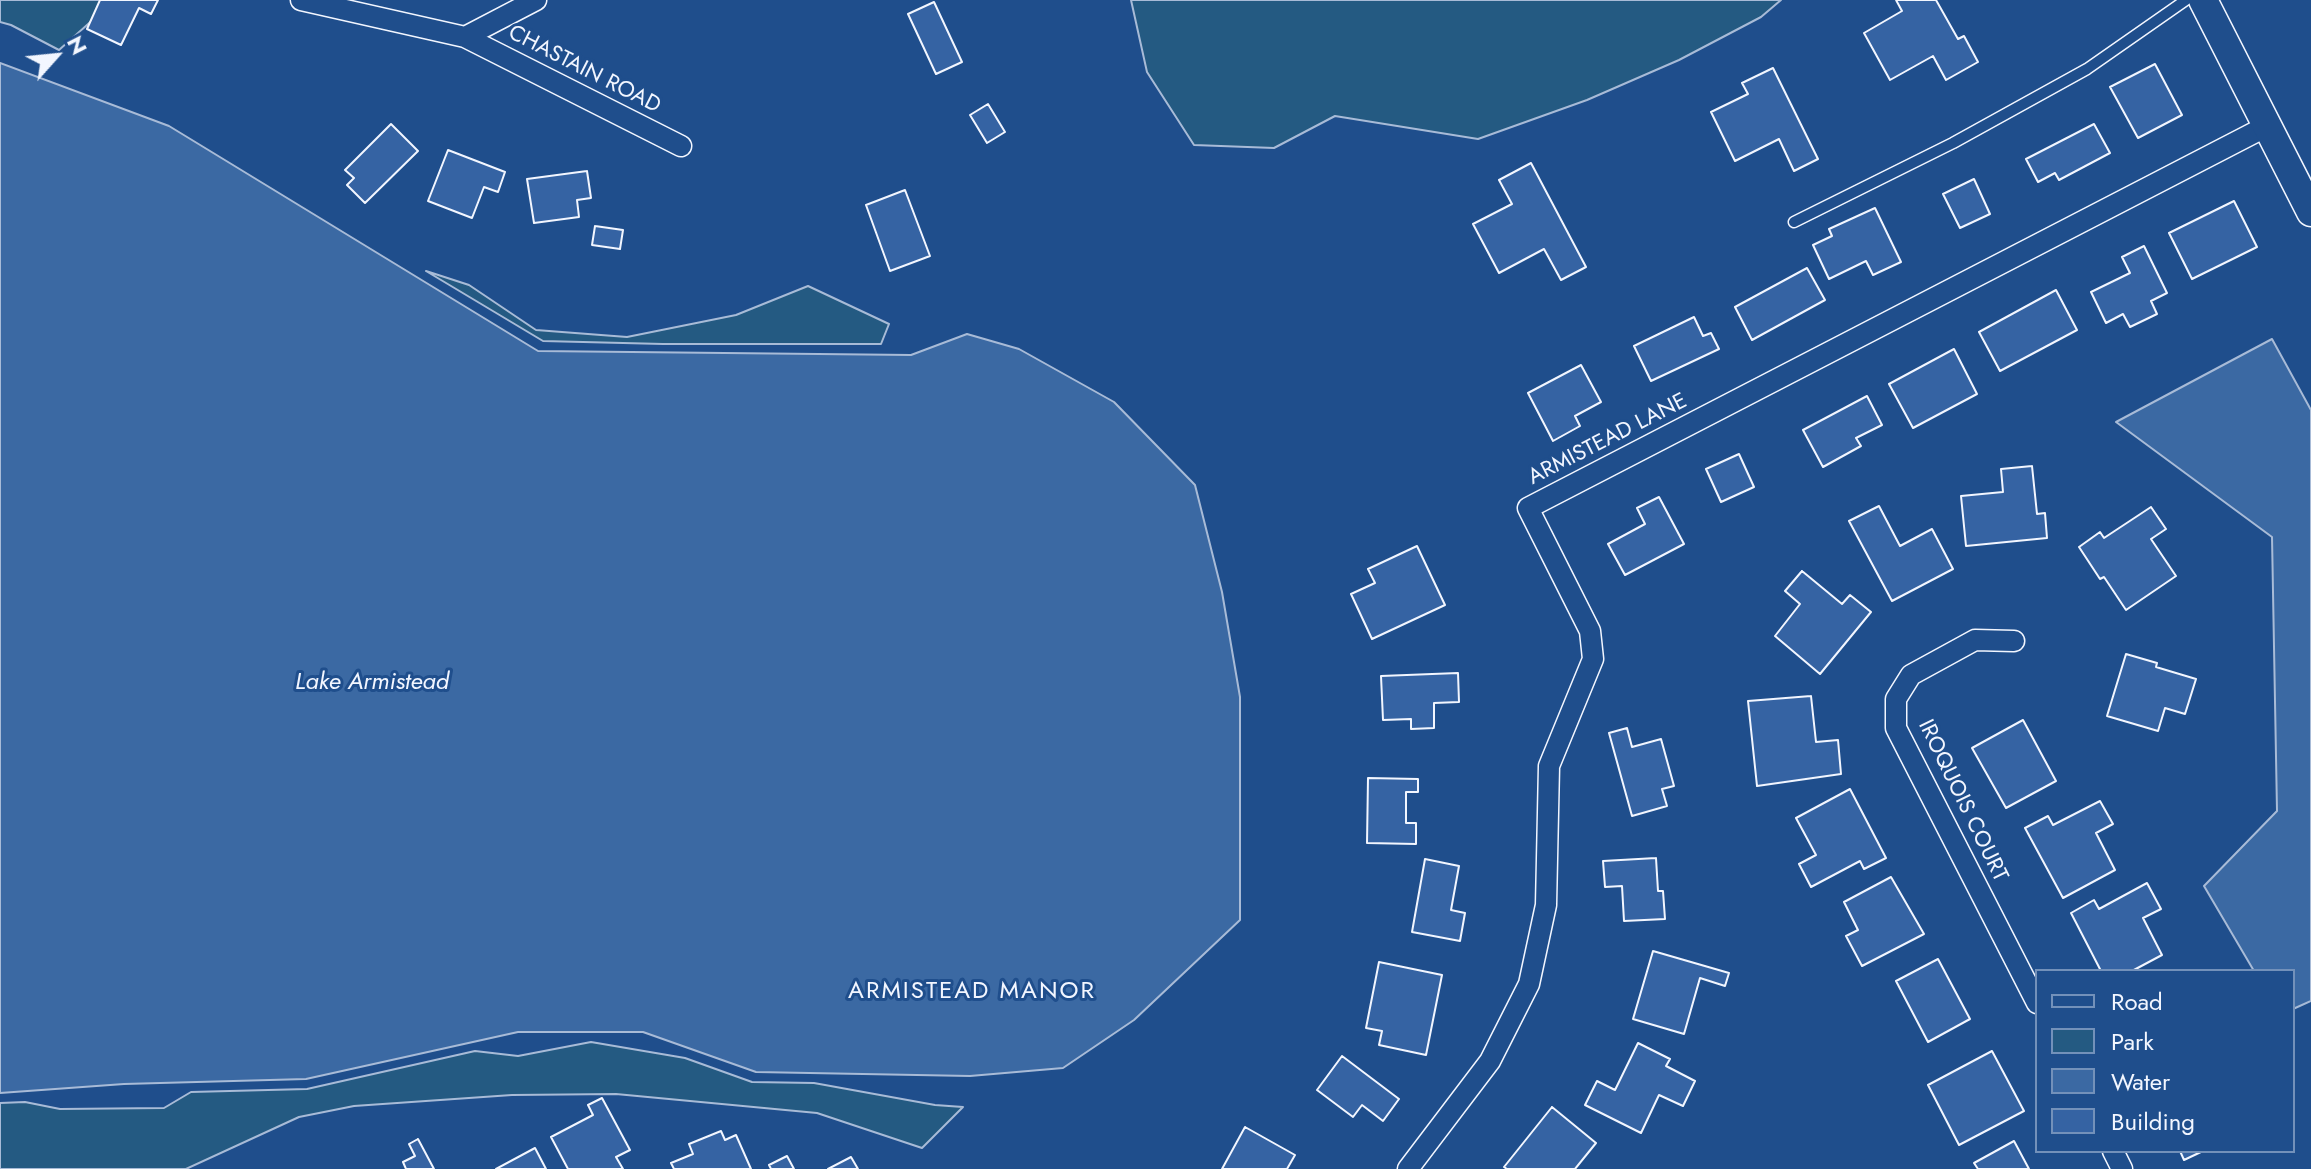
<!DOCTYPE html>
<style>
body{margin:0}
#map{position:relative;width:2311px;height:1169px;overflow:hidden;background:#1f4e8c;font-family:Jost,sans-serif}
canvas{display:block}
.legend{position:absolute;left:2035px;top:969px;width:260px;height:184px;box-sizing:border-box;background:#1f4e8c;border:2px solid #7391ba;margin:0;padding:10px 14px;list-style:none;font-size:24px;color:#f2f6ff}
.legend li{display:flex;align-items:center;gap:16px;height:40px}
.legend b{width:40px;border:2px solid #7391ba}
.north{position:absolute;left:16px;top:16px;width:80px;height:80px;-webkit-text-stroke:6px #1f4e8c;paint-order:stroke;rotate:63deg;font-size:22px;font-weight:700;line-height:32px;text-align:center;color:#f2f6ff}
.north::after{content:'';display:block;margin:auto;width:28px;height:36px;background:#f2f6ff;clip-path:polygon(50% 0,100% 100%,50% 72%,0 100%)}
</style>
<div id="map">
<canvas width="2311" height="1169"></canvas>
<ul class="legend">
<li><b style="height:10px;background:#1f4e8c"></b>Road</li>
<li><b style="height:22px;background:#245a82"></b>Park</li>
<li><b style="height:22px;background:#3b69a3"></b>Water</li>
<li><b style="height:22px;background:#3563a3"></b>Building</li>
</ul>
<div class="north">N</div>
</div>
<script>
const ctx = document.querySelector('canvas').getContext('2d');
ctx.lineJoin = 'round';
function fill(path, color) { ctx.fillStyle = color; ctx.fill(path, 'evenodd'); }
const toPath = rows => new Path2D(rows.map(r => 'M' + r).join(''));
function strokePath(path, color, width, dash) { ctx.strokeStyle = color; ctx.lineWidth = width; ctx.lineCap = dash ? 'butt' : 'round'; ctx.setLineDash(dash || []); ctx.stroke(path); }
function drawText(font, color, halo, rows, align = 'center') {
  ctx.font = font + ' Jost,sans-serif'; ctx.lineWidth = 6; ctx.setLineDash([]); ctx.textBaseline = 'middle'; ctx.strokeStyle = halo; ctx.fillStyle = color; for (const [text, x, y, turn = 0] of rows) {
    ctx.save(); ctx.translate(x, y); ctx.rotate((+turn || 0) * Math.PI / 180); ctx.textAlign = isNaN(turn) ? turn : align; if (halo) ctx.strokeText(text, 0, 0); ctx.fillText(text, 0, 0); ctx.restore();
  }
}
const green = toPath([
 [0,0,115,0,59,50,11,25,0,22,0,0],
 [1131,0,1781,0,1761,17,1679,60,1587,100,1478,139,1335,116,1274,148,1194,145,1147,72,1131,0],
 [426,271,469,285,536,330,627,337,736,315,808,286,889,324,881,344,663,344,543,341,426,271],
 [591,1042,685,1058,752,1082,814,1083,935,1105,963,1107,922,1148,817,1113,616,1094,512,1095,354,1106,299,1117,186,1169,0,1169,0,1103,25,1102,60,1109,164,1108,191,1092,307,1089,475,1051,518,1056,591,1042]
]);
fill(green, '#245a82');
strokePath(green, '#a8bbd7', 2);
const water = toPath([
 [0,63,169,126,538,351,911,355,967,334,1019,349,1114,402,1195,485,1222,592,1240,697,1240,920,1134,1020,1063,1068,970,1076,756,1072,643,1032,518,1032,306,1079,124,1084,0,1093,0,63],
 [2272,339,2311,410,2311,1001,2293,1009,2293,971,2254,971,2204,886,2277,811,2272,537,2116,422,2272,339]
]);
fill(water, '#3b69a3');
strokePath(water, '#a8bbd7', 2);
const building = toPath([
 [100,0,158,0,151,14,139,8,121,45,87,29,100,0],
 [1896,0,1936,0,1958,39,1964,36,1978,62,1946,80,1933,56,1890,80,1864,33,1902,11,1896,0],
 [934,2,962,62,936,74,908,14,934,2],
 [2155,64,2182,115,2138,138,2110,87,2155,64],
 [1773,68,1818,159,1794,171,1779,139,1735,161,1711,112,1748,94,1742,83,1773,68],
 [988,104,1005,132,987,143,970,115,988,104],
 [391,124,418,151,365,203,347,185,354,178,345,170,391,124],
 [2094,124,2110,153,2059,180,2055,173,2038,182,2026,159,2094,124],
 [448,150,505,172,498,192,484,187,472,218,428,201,448,150],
 [1531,163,1586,267,1561,280,1544,249,1499,273,1473,224,1512,204,1499,180,1531,163],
 [587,171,591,198,577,200,579,217,534,223,527,179,587,171],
 [1974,179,1990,214,1960,228,1943,194,1974,179],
 [905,190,930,256,890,271,866,205,905,190],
 [2234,201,2257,247,2192,279,2169,233,2234,201],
 [1875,208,1901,262,1873,275,1866,261,1829,279,1813,245,1832,236,1829,229,1875,208],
 [595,226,623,230,620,249,592,245,595,226],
 [2144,246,2167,293,2151,301,2157,314,2130,327,2123,314,2106,323,2091,292,2130,273,2122,257,2144,246],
 [1807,268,1825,300,1752,340,1735,307,1807,268],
 [2056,290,2077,330,2000,371,1979,332,2056,290],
 [1694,317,1703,336,1711,333,1719,349,1651,381,1634,346,1694,317],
 [1954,349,1977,394,1913,428,1889,384,1954,349],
 [1581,365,1601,402,1575,416,1580,426,1553,441,1528,393,1581,365],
 [1867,396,1882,425,1856,438,1861,446,1823,467,1803,430,1867,396],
 [1739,454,1754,487,1721,502,1706,469,1739,454],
 [2032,466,2037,514,2045,513,2047,538,1966,546,1961,496,2003,492,2001,469,2032,466],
 [1659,497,1684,544,1625,575,1608,544,1645,524,1637,508,1659,497],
 [1879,506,1900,546,1932,529,1953,569,1892,601,1849,521,1879,506],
 [2151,507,2166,529,2151,539,2176,576,2126,610,2104,577,2100,579,2079,547,2100,532,2104,538,2151,507],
 [1417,546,1445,605,1372,639,1351,594,1375,583,1368,569,1417,546],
 [1802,571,1842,604,1850,595,1871,612,1820,674,1775,636,1800,604,1785,591,1802,571],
 [2126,654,2157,663,2156,667,2196,679,2185,714,2165,708,2158,731,2107,716,2126,654],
 [1458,673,1459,702,1434,703,1434,728,1411,729,1411,719,1383,720,1381,676,1458,673],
 [1811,696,1816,742,1838,740,1841,774,1757,786,1748,701,1811,696],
 [2023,720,2056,781,2006,808,1972,748,2023,720],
 [1627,728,1632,747,1661,739,1674,786,1662,789,1667,806,1632,816,1609,733,1627,728],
 [1368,778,1418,779,1418,792,1406,792,1406,823,1416,823,1416,844,1367,843,1368,778],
 [1850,789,1886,858,1864,869,1860,861,1811,887,1799,864,1816,855,1796,818,1850,789],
 [2100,801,2113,824,2096,833,2115,870,2063,898,2025,828,2048,816,2053,825,2100,801],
 [1656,858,1658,891,1663,891,1665,919,1624,921,1622,886,1605,887,1603,861,1656,858],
 [1425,859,1459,866,1451,910,1465,913,1460,941,1412,932,1425,859],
 [1891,877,1924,934,1862,966,1846,936,1858,930,1844,902,1891,877],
 [2147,883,2161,909,2143,918,2162,955,2132,971,2101,971,2071,913,2094,900,2099,909,2147,883],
 [1653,951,1729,973,1725,986,1700,978,1684,1034,1633,1019,1653,951],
 [1938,959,1970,1019,1928,1042,1896,981,1938,959],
 [1379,962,1442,975,1426,1055,1379,1045,1382,1031,1366,1028,1379,962],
 [1638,1043,1670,1059,1666,1066,1695,1081,1683,1106,1659,1095,1641,1133,1585,1105,1597,1081,1615,1090,1638,1043],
 [1992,1051,2024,1111,1959,1145,1928,1085,1992,1051],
 [1342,1056,1399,1099,1383,1121,1362,1105,1353,1117,1317,1090,1342,1056],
 [602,1098,630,1150,616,1157,623,1169,568,1169,551,1137,593,1115,588,1105,602,1098],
 [1552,1107,1596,1143,1575,1169,1507,1169,1504,1167,1552,1107],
 [1245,1127,1295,1155,1287,1169,1222,1169,1245,1127],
 [721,1131,725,1140,736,1135,751,1169,674,1169,671,1163,693,1154,689,1144,721,1131],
 [418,1139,434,1169,406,1169,403,1162,415,1156,409,1144,418,1139],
 [2014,1141,2029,1169,1978,1169,1974,1163,2014,1141],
 [535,1148,546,1169,496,1169,535,1148],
 [2180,1151,2203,1151,2184,1160,2180,1151],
 [787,1156,794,1169,771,1169,769,1165,787,1156],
 [851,1157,858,1169,828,1169,851,1157]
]);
fill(building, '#3563a3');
strokePath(building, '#f2f6ff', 2);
const lane = toPath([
 [1794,222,1953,143,2087,69,2186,0]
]);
const street = toPath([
 [301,0,465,37,536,0],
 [465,37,681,146],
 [2014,641,1975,640,1911,675,1896,699,1896,728,2037,1003],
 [2113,1151,2122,1169],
 [1408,1169,1490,1061,1529,984,1546,905,1549,766,1593,659,1590,631,1528,508,2267,126]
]);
const secondary = toPath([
 [2203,0,2311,212]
]);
strokePath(lane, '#f2f6ff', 13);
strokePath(street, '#f2f6ff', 23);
strokePath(secondary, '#f2f6ff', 31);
strokePath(lane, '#1f4e8c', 10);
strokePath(street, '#1f4e8c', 20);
strokePath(secondary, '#1f4e8c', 28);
drawText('22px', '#f2f6ff', '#1f4e8c', [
 ["CHASTAIN ROAD",584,70,27],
 ["ARMISTEAD LANE",1608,440,-27],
 ["IROQUOIS COURT",1962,801,64]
]);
drawText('italic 24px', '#f2f6ff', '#1f4e8c', [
 ["Lake Armistead",372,683]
]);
ctx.letterSpacing = '2px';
drawText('24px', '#f2f6ff', '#1f4e8c', [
 ["ARMISTEAD MANOR",972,992]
]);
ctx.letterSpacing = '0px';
</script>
